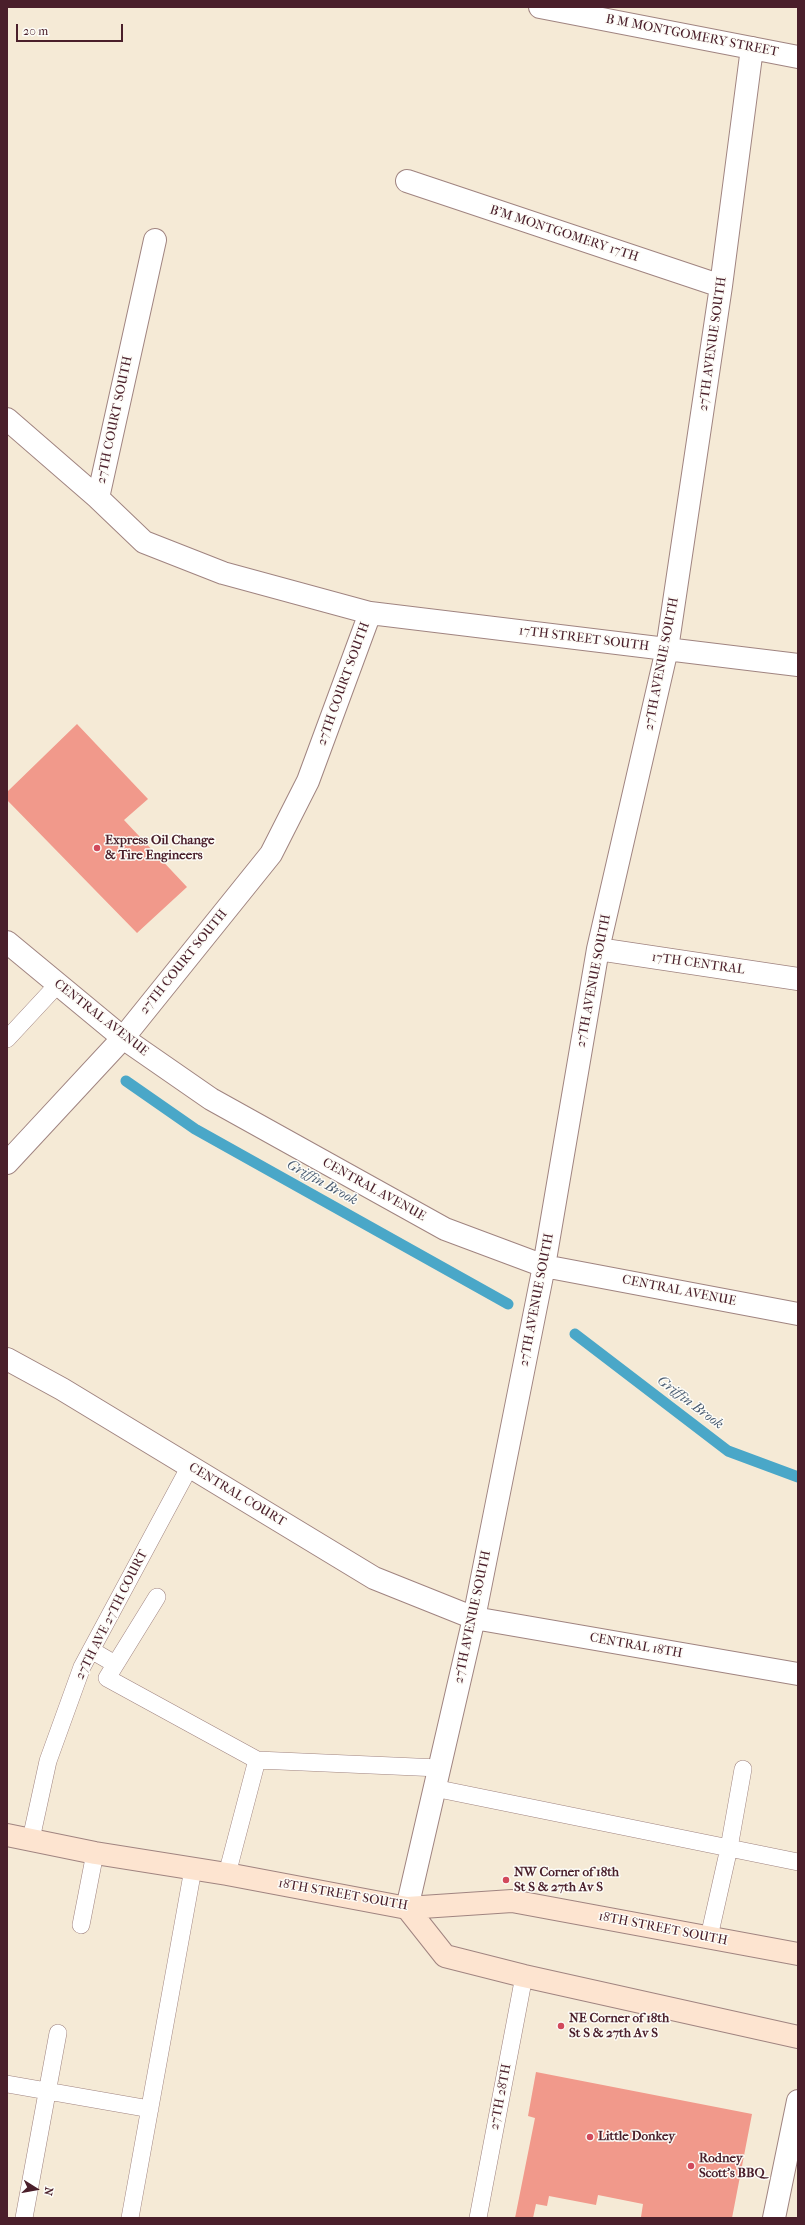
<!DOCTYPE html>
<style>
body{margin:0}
#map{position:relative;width:805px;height:2225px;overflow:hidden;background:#f5ead6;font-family:"IM FELL French Canon",serif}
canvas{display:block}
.frame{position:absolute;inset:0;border:8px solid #4a1f2b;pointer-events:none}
.north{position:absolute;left:16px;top:2169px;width:40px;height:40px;-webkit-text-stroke:3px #fdfcf7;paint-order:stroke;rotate:101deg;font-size:11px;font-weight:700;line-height:16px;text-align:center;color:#4a1f2b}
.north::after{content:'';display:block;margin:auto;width:14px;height:18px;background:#4a1f2b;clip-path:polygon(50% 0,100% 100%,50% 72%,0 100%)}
.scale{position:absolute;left:16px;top:24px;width:107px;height:18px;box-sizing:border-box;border:2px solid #4a1f2b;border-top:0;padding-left:5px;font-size:12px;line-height:14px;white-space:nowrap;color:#4a1f2b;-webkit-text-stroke:3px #fdfcf7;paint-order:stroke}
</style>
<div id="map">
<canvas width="805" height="2225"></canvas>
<div class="frame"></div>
<div class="north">N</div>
<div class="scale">20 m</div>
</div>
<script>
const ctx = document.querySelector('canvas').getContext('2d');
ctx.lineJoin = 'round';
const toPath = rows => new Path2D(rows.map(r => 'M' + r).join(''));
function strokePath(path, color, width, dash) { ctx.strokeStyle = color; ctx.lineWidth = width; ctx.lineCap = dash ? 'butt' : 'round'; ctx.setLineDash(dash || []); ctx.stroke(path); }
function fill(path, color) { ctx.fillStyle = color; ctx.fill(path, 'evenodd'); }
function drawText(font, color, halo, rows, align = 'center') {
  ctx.font = font + ' "IM FELL French Canon",serif'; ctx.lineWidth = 3; ctx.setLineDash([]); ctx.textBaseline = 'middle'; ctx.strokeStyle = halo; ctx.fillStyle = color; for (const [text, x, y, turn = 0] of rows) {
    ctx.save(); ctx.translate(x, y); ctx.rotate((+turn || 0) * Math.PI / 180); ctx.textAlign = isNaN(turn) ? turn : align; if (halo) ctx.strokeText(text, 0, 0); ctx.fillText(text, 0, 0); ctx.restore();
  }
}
strokePath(toPath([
 [126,1081,195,1129,508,1304],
 [575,1334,728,1451,798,1477]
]), '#4aa7c8', 11);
fill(toPath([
 [77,724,148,799,124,820,187,887,137,933,7,800,7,792],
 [536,2072,752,2114,732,2218,648,2218,641,2217,643,2204,598,2195,596,2205,549,2196,547,2206,536,2204,533,2218,515,2218,535,2118,528,2116]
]), '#f1998b');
const lane = toPath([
 [7,1039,58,984],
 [157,1597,107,1678,257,1760,227,1874],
 [91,1650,115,1664],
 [257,1760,439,1768],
 [743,1769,729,1848,798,1862],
 [434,1788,729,1848,709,1937],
 [31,1839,48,1761,82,1667,190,1466],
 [81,1925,95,1853],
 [7,2084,150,2109],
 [24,2218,58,2033],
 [130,2218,193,1869],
 [478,2218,524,1976]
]);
const street = toPath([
 [540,7,798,57],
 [407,181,721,286],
 [7,419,98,498],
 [370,613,798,665],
 [7,942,123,1038,211,1099,445,1229,544,1266,798,1314],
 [598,949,798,979],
 [7,1163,123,1038,271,854,308,781,370,613,223,573,144,542,98,498,155,240],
 [7,1359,62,1389,374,1578,474,1618,798,1674],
 [407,1908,474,1618,544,1266,598,949,667,649,721,286,752,48],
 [774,2218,798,2101]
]);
const secondary = toPath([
 [7,1835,95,1853,227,1874,407,1908,512,1901,798,1954],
 [407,1908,445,1956,524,1976,798,2037]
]);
strokePath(lane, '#a08480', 18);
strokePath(street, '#a08480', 24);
strokePath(secondary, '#a08480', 24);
strokePath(lane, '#fff', 17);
strokePath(street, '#fff', 22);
strokePath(secondary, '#fde4d0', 22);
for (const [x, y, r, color] of [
 [97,848,4,"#d1495b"],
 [506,1880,4,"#d1495b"],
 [561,2026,4,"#d1495b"],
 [590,2137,4,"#d1495b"],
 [691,2166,4,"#d1495b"]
]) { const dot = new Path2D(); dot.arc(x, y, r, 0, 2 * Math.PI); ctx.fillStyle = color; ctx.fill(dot); strokePath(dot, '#fdfcf7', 1.5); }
drawText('13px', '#4a1f2b', '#fdfcf7', [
 ["B M MONTGOMERY STREET",692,36,11],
 ["B'M MONTGOMERY 17TH",564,234,18],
 ["27TH AVENUE SOUTH",713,344,-82],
 ["27TH COURT SOUTH",115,420,-78],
 ["17TH STREET SOUTH",584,639,7],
 ["27TH AVENUE SOUTH",662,664,-79],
 ["27TH COURT SOUTH",344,684,-70],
 ["27TH COURT SOUTH",184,962,-51],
 ["17TH CENTRAL",698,964,8],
 ["27TH AVENUE SOUTH",594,981,-79],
 ["CENTRAL AVENUE",101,1018,38],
 ["CENTRAL AVENUE",374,1190,29],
 ["CENTRAL AVENUE",679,1291,11],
 ["27TH AVENUE SOUTH",537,1300,-79],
 ["CENTRAL COURT",237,1495,31],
 ["27TH AVE 27TH COURT",112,1615,-63],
 ["27TH AVENUE SOUTH",473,1617,-78],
 ["CENTRAL 18TH",636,1646,10],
 ["18TH STREET SOUTH",343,1895,10],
 ["18TH STREET SOUTH",663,1929,11],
 ["27TH 28TH",501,2097,-79]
]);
drawText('bold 13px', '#4a1f2b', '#fdfcf7', [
 ["Express Oil Change",105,841],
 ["& Tire Engineers",105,856],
 ["NW Corner of 18th",514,1873],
 ["St S & 27th Av S",514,1888],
 ["NE Corner of 18th",569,2019],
 ["St S & 27th Av S",569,2034],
 ["Little Donkey",598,2137],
 ["Rodney",699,2159],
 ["Scott's BBQ",699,2174]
], 'left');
drawText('italic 14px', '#4a5c72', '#fdfcf7', [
 ["Griffin Brook",322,1183,29],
 ["Griffin Brook",690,1403,37]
]);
</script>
